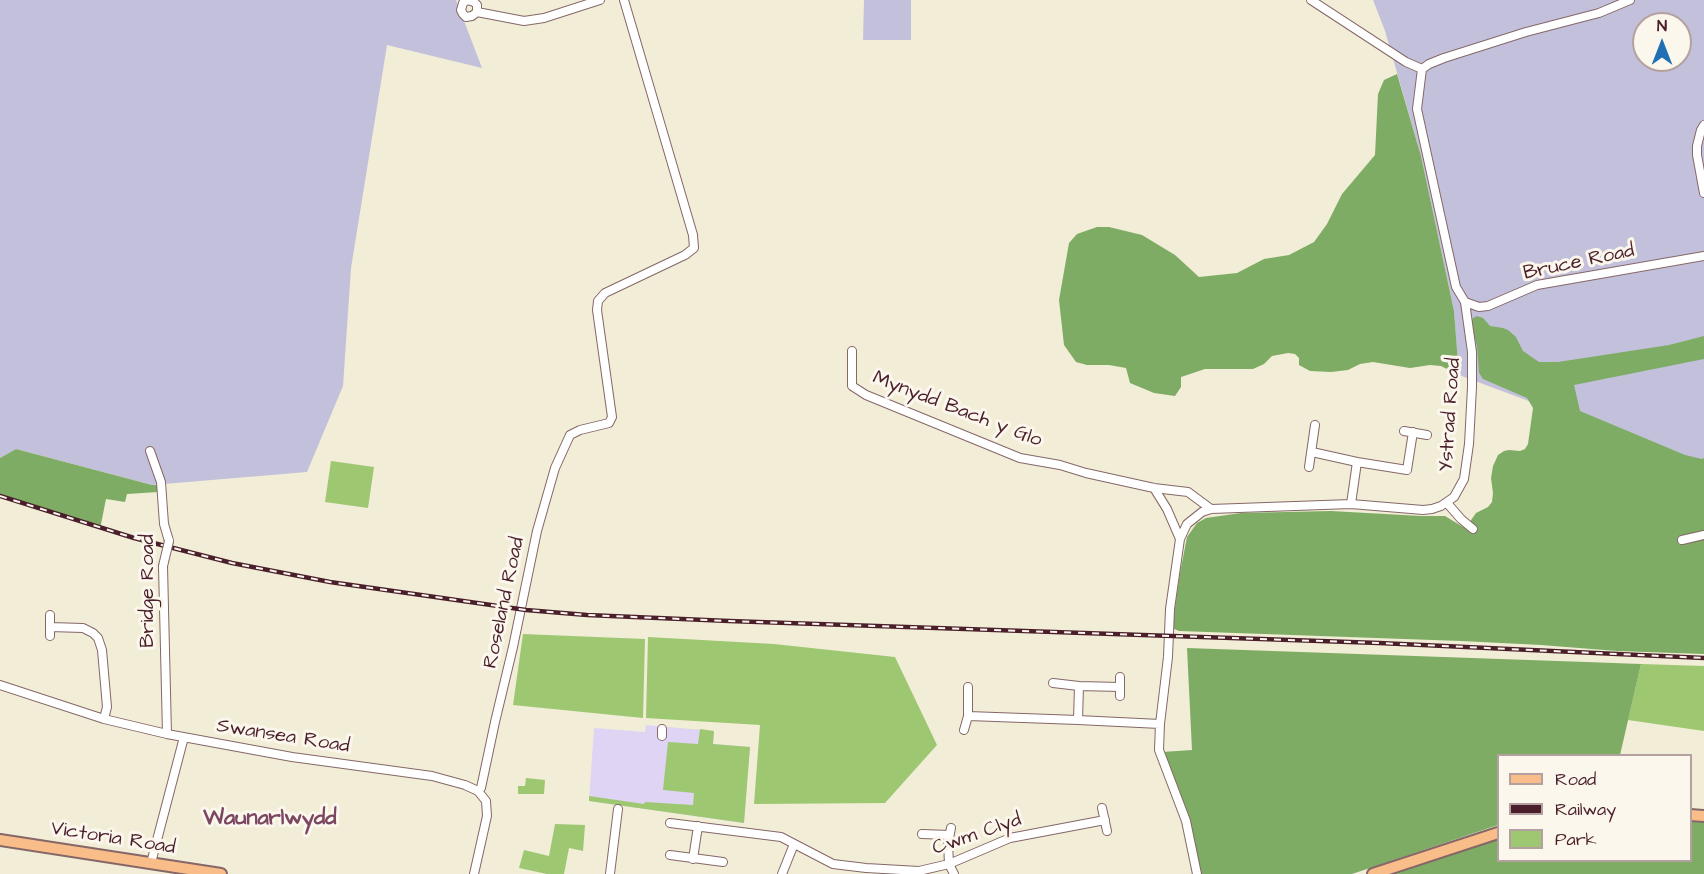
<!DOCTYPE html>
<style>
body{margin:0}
#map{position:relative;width:1704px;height:874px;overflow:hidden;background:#f2edd7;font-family:"Architects Daughter",sans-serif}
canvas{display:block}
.legend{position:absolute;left:1497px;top:754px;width:195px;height:108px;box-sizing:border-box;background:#fbf7ec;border:2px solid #b4a19f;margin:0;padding:8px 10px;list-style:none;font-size:18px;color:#4a1f2b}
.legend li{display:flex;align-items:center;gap:12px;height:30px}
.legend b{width:30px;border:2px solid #b4a19f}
.north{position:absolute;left:1632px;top:12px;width:60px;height:60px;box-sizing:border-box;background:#fbf7ec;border:2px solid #b4a19f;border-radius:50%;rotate:0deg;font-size:16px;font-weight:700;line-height:24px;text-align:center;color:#4a1f2b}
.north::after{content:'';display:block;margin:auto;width:21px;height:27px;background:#1f6fb2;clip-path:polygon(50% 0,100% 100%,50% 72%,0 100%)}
</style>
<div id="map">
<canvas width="1704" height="874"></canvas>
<ul class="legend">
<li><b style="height:8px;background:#f8bd89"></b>Road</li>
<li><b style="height:8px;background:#4a1f2b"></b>Railway</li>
<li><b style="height:16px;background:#9ec772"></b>Park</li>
</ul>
<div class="north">N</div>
</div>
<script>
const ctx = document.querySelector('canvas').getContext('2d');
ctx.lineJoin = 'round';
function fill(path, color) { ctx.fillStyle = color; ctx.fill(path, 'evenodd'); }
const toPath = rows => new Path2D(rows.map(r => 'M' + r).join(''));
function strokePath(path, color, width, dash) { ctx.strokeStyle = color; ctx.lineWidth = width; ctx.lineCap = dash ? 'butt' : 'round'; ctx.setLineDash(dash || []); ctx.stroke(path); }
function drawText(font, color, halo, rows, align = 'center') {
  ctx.font = font + ' "Architects Daughter",sans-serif'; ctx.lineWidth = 6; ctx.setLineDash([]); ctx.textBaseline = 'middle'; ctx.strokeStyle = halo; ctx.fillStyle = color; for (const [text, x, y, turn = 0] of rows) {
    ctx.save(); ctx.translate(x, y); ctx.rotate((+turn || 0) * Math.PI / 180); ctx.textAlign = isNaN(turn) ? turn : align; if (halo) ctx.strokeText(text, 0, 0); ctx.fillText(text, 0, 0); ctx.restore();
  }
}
fill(toPath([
 [646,725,714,731,713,744,750,747,744,823,589,801,594,728,645,732]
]), '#dfd4f4');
fill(toPath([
 [0,0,456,0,482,68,387,45,351,268,343,386,307,472,152,485,16,449,0,458],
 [864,0,911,0,911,40,863,40],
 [1373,0,1704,0,1704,482,1534,403,1459,375,1454,311,1421,156,1385,31],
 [1644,24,1680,24,1680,60,1644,60]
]), '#c3c0db');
fill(toPath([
 [331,461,374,467,368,508,325,502],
 [523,634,645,639,643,718,513,705],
 [648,637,774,644,895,657,937,745,885,803,754,804,760,725,646,718],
 [1641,664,1704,666,1704,731,1628,720],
 [700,729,714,731,713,744,750,747,744,823,589,801,589,796,644,804,645,802,693,805,694,793,663,790,668,742,698,744],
 [526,778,545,780,544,794,518,794,518,786,525,786],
 [555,824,585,825,583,851,569,848,564,874,547,874,519,868,524,850,549,856]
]), '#9ec772');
fill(toPath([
 [1397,74,1421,156,1454,311,1459,375,1441,366,1430,365,1410,368,1373,362,1360,364,1348,370,1331,372,1310,371,1299,365,1299,358,1295,354,1288,353,1272,356,1264,364,1253,369,1205,369,1181,377,1181,387,1175,396,1154,393,1130,383,1126,368,1109,365,1087,365,1076,362,1064,345,1059,300,1069,243,1077,234,1097,227,1109,227,1142,235,1175,255,1199,277,1237,273,1264,259,1289,255,1314,242,1327,224,1342,194,1375,155,1378,94,1384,80],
 [1477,316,1483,318,1490,326,1503,328,1508,330,1516,337,1523,351,1539,362,1558,362,1669,345,1704,336,1704,359,1574,385,1580,411,1685,455,1702,459,1704,458,1704,654,1617,651,1541,645,1461,641,1179,631,1172,628,1180,573,1187,537,1197,523,1206,518,1241,513,1331,511,1421,516,1445,516,1463,527,1467,526,1476,513,1488,507,1492,502,1493,493,1491,478,1493,466,1498,455,1504,451,1509,450,1520,451,1525,449,1528,444,1533,408,1527,398,1483,379,1479,373,1477,346,1471,324,1473,318],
 [16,449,152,485,158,485,158,492,127,494,125,502,106,499,100,529,0,496,0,458],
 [1187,648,1586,662,1641,664,1620,755,1498,756,1498,825,1352,874,1198,874,1162,752,1192,750],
 [1691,818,1704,820,1704,874,1385,874,1498,836,1498,860,1690,860]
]), '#7eac64');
const minor = toPath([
 [1311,0,1406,62,1422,69],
 [477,12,477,5,474,2,467,0,463,3,461,10,463,14,466,17,472,16,477,12,524,21,544,18,600,0],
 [1422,69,1429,64,1444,58,1526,32,1599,13,1630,0],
 [1704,125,1701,130,1697,146,1697,155,1704,193],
 [1465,302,1479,307,1488,306,1537,285,1704,256],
 [852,351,852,386,866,395,1020,458,1060,465,1086,473,1154,488,1188,492,1211,509],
 [1404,431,1427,435],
 [150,451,161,482,164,524,169,541],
 [1312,452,1357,462],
 [1309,467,1315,425],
 [1154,488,1167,509,1180,539],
 [1447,503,1461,519,1473,529],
 [1351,504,1357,462,1407,470,1413,432],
 [1682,540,1704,535],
 [163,566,167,734],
 [50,627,83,628,93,633,98,638,102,650,107,707,104,719],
 [50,636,50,615],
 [1120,677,1120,696],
 [1053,683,1079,686,1120,687],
 [0,685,104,719,167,734,292,757,432,776,465,785,478,791,486,801,487,816,474,874],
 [968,716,1078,720,1160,724],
 [1078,720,1079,686],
 [662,729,662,736],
 [964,730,968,716,968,687],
 [478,791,481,788,495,722,513,647,537,531,555,468,570,435,580,430,609,423,612,417,597,310,598,301,605,293,685,255,694,248,693,235,624,0],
 [1102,808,1107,831],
 [670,823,781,837,833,864,866,868,919,871,949,864,1010,838,1105,820],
 [951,828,948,843,949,864,954,874],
 [922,834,949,835],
 [670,855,723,862],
 [693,859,698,826],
 [151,863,184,737],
 [610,874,618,809],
 [782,874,794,844],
 [1197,874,1186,821,1159,750,1160,724,1168,657,1170,609,1180,539,1187,524,1202,512,1211,509,1351,504,1423,510,1432,509,1441,506,1454,497,1464,479,1469,444,1472,387,1472,352,1465,302,1456,287,1417,109,1422,69]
]);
const major = toPath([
 [1690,815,1704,816],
 [0,840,221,874],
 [1373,874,1498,833]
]);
strokePath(minor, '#856767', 10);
strokePath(major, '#856767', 14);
strokePath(minor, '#fff', 8);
strokePath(major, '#f8bd89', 10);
const rail = toPath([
 [0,496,134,538,232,563,330,582,526,610,587,615,729,621,1379,643,1704,658]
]);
strokePath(rail, '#4a1f2b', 4.5);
strokePath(rail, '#fbf7ec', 2, [7]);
const minorBridge = toPath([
 [163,566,169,541]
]);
strokePath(minorBridge, '#856767', 10, []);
strokePath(minorBridge, '#fff', 8);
drawText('20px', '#4a1f2b', '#fbf7ec', [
 ["Bruce Road",1579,263,-12],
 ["Mynydd Bach y Glo",957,410,21],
 ["Ystrad Road",1451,415,-86],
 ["Bridge Road",149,591,-90],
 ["Roseland Road",505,603,-78],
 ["Swansea Road",283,737,9],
 ["Cwm Clyd",977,835,-19],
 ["Victoria Road",113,839,9]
]);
drawText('bold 22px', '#7a4660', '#fbf7ec', [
 ["Waunarlwydd",270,819]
]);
</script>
